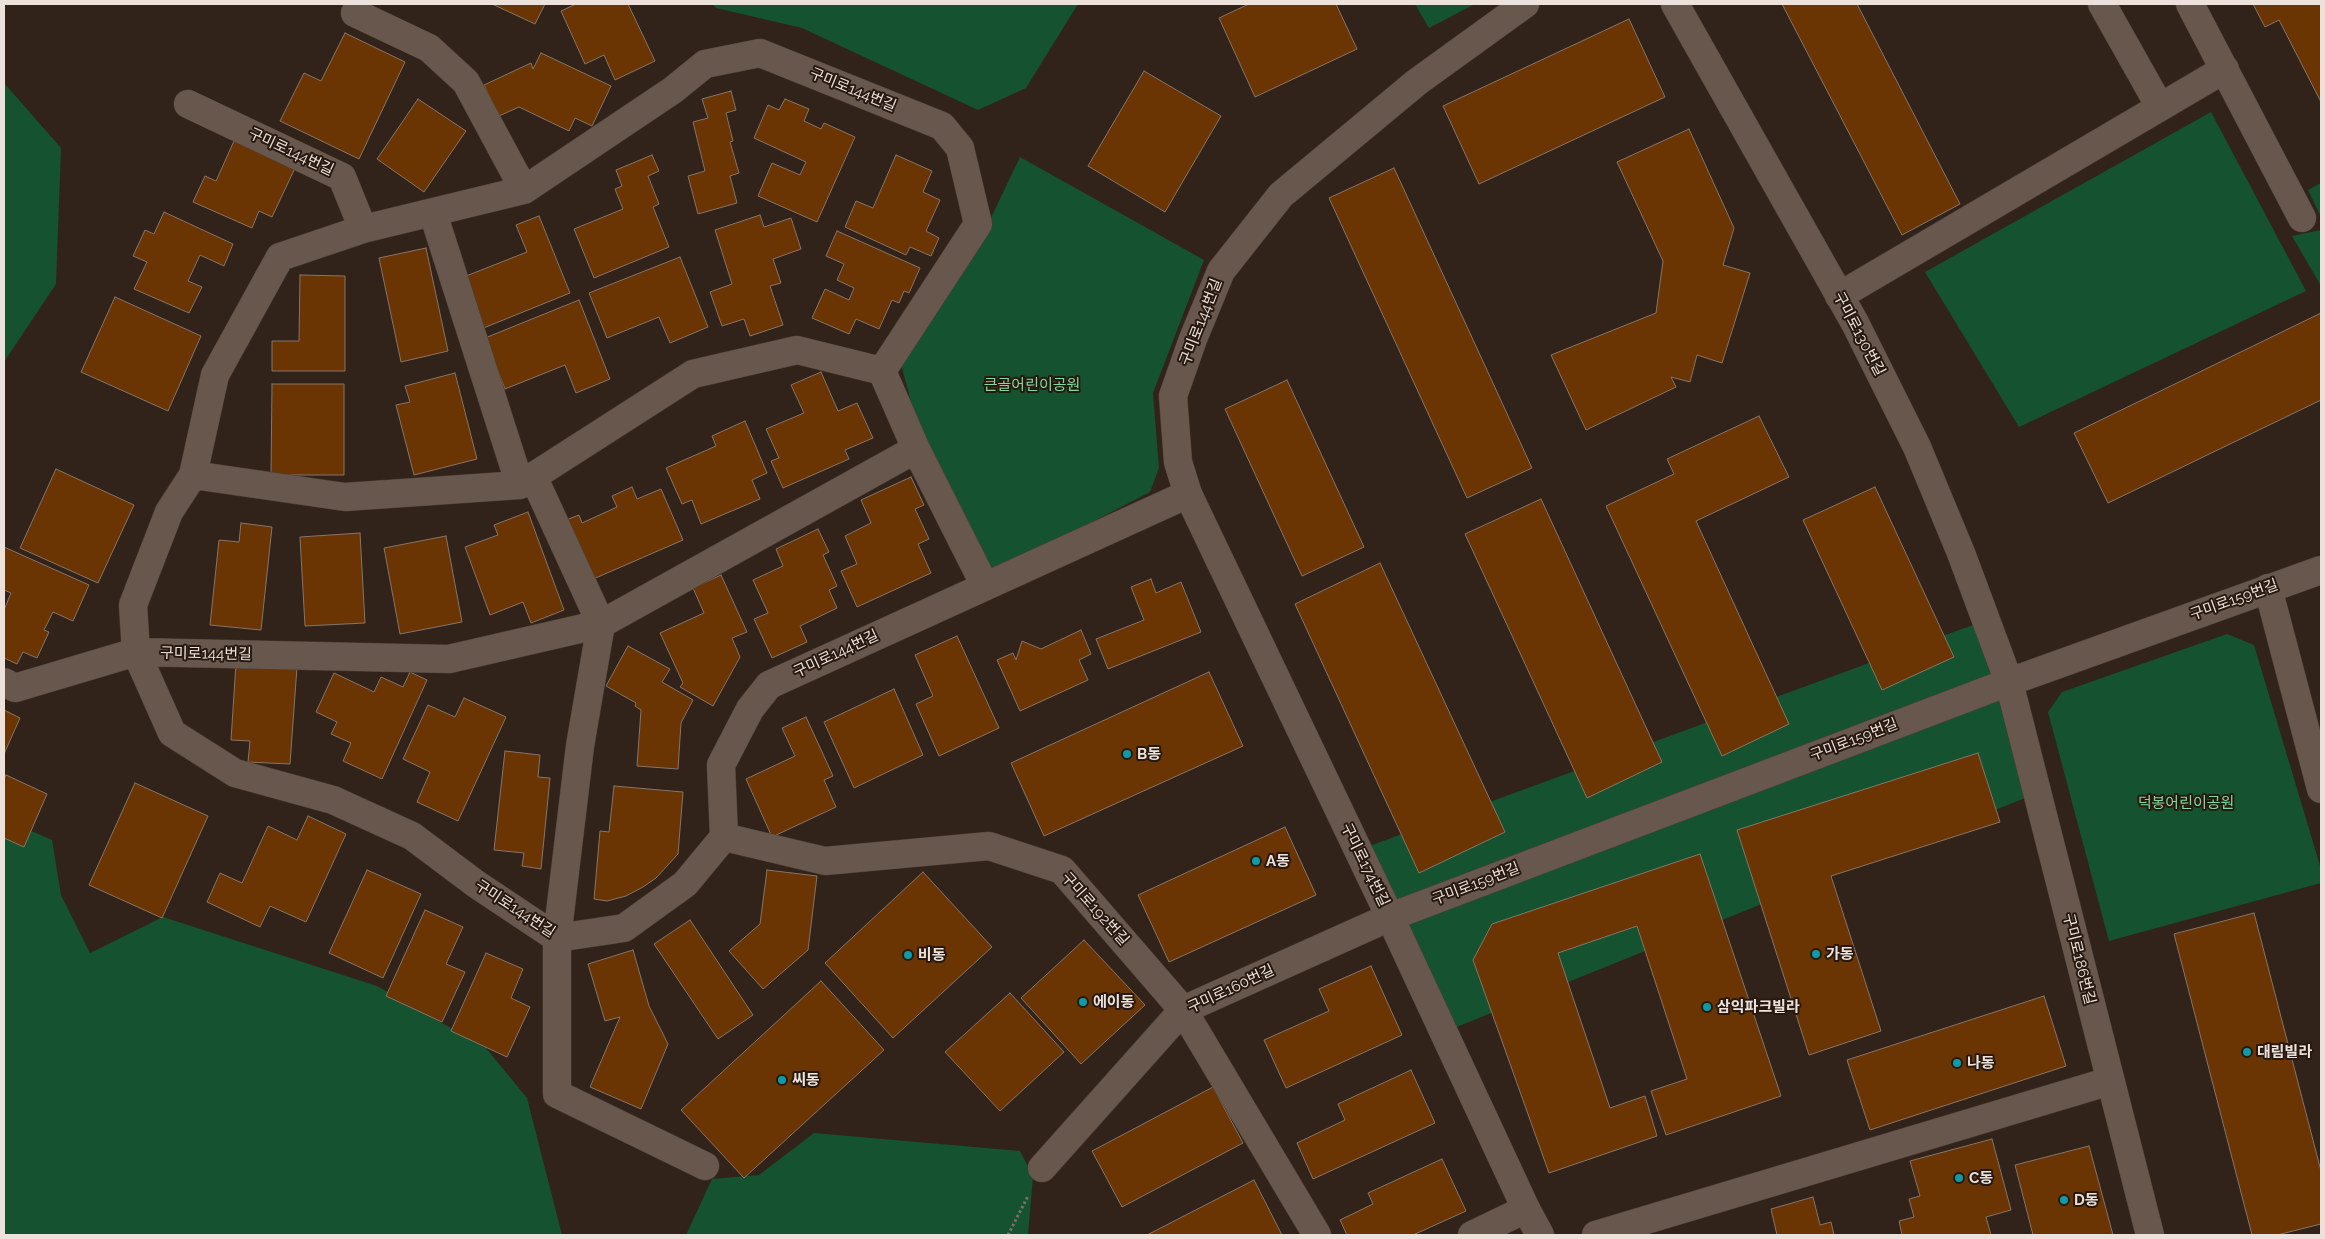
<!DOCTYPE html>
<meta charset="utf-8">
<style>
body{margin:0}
#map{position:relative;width:2325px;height:1239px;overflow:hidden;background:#312319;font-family:Raleway,sans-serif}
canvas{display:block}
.frame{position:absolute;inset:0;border:5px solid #ece2db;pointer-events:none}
</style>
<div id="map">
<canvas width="2325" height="1239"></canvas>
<div class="frame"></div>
</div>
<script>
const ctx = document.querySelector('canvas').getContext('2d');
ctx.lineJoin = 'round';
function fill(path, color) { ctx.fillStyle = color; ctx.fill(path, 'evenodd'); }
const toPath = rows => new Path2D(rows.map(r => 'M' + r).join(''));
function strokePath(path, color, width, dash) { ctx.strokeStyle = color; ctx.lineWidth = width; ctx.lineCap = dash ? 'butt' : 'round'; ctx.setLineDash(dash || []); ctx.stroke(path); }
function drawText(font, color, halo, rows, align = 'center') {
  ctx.font = font + ' Raleway,"Noto Sans KR",sans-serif'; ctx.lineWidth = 4; ctx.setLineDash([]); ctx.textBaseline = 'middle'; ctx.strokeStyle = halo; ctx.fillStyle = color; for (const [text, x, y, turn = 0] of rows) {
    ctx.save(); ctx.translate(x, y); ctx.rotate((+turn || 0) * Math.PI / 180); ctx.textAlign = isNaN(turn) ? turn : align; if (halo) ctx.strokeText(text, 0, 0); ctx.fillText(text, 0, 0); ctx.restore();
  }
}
fill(toPath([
 [712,4,1078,4,1026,88,978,110,802,28,716,8],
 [1415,4,1475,4,1429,28],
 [4,83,61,148,56,284,4,362],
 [2211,112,2306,291,2019,427,1925,272],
 [1020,157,1204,260,1153,393,1159,468,1150,492,992,574,921,440,901,364,987,226],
 [2321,183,2321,217,2308,190],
 [2321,230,2321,286,2292,236],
 [1981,622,2001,687,1392,911,1364,848],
 [2227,634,2254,645,2321,869,2321,883,2109,941,2048,712,2062,692],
 [2004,699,2030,796,1449,1030,1397,922],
 [4,819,52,840,61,895,90,953,163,917,377,986,486,1048,527,1098,562,1235,4,1235],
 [814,1133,1020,1151,1033,1176,1028,1235,686,1235,712,1179,759,1175]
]), '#15522f');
const building = toPath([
 [492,4,545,4,535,24,492,4],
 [576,4,628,4,655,61,615,80,604,55,585,64,561,11,576,4],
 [1249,4,1336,4,1357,49,1255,97,1219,18,1249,4],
 [1782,4,1857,4,1960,204,1902,235,1782,4],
 [2253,4,2321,4,2321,102,2279,20,2265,27,2253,4],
 [1629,19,1665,97,1479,184,1443,106,1629,19],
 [345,33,405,62,359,159,280,121,304,73,321,81,345,33],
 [541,53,611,86,592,126,575,118,569,131,519,107,499,116,484,85,531,63,533,69,541,53],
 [1144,71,1221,116,1165,212,1088,166,1144,71],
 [731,91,736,110,726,113,733,141,730,142,739,173,730,176,737,203,698,214,688,176,705,171,693,122,708,118,702,99,731,91],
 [418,99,466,131,424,192,377,159,418,99],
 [785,99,809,109,804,121,821,129,824,123,855,137,817,222,758,196,772,163,800,175,806,162,754,138,768,105,779,110,785,99],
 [1689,129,1734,228,1723,265,1750,273,1722,363,1697,355,1690,382,1671,377,1676,387,1586,430,1551,355,1656,313,1663,261,1617,162,1689,129],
 [234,141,295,168,272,217,259,211,252,228,193,202,205,176,216,181,234,141],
 [652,155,659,171,648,176,659,204,653,207,669,247,594,278,574,229,623,209,615,189,622,186,616,170,652,155],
 [896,155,932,171,923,192,940,200,926,231,939,238,931,256,910,247,906,255,845,227,856,201,873,208,896,155],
 [1394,168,1532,468,1467,498,1329,198,1394,168],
 [164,212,233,244,224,266,200,255,188,281,202,287,189,313,134,289,147,262,133,256,145,230,154,234,164,212],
 [760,215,764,227,791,218,801,249,773,259,781,283,770,286,783,325,750,336,744,319,722,326,710,292,732,284,715,230,760,215],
 [539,216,570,293,481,329,461,278,527,252,516,225,539,216],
 [837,231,920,268,909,293,904,291,899,303,892,300,879,329,856,319,849,334,812,318,825,289,849,300,854,288,837,280,844,264,826,256,837,231],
 [426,248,448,351,401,362,379,258,426,248],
 [680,257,708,327,670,343,659,317,607,338,589,293,680,257],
 [300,275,345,276,345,371,272,371,272,341,299,341,300,275],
 [115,297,201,336,168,411,81,372,115,297],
 [579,300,610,379,576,393,565,365,505,389,485,338,579,300],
 [2321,313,2321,400,2108,503,2074,433,2321,313],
 [821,372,838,411,857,403,873,438,845,450,849,459,783,488,771,461,779,458,766,429,804,413,791,385,821,372],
 [455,373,477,459,414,475,396,405,410,402,405,386,455,373],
 [1287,380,1364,547,1302,576,1225,409,1287,380],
 [272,384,344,384,344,475,271,475,272,384],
 [1759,416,1789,477,1696,521,1789,724,1722,756,1606,506,1674,474,1667,459,1759,416],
 [745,421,767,473,752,480,760,499,701,524,692,500,682,504,666,468,716,446,712,436,745,421],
 [56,469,134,505,98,583,20,548,56,469],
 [911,477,924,505,915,509,929,539,918,544,931,573,857,607,841,571,857,564,845,536,871,523,861,500,911,477],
 [632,487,637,499,661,489,683,540,591,580,566,520,579,515,582,523,617,507,612,496,632,487],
 [1875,487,1954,657,1882,690,1803,520,1875,487],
 [1541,499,1662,762,1587,798,1465,534,1541,499],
 [528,512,564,610,531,623,523,602,490,615,465,547,498,535,494,525,528,512],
 [241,523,272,527,261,630,210,625,219,540,239,542,241,523],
 [818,529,829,552,823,555,837,586,829,590,837,608,800,626,807,642,772,658,754,619,768,613,753,580,783,566,776,549,818,529],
 [360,533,365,623,305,626,300,537,360,533],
 [446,536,462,622,400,634,384,548,446,536],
 [4,547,89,585,73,621,53,612,44,630,49,632,37,658,23,652,17,664,4,658,4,610,11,593,4,590,4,547],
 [1380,563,1505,832,1419,873,1295,604,1380,563],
 [721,575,747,632,732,638,740,657,713,706,680,687,683,683,660,633,704,613,693,588,721,575],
 [1151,579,1156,593,1181,582,1201,632,1108,669,1096,639,1144,620,1131,587,1151,579],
 [1081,630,1091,654,1079,660,1088,680,1020,711,997,660,1013,653,1016,660,1022,641,1041,649,1081,630],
 [957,636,999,728,939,756,916,704,933,696,915,655,957,636],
 [628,646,670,669,662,682,693,700,681,723,678,769,637,766,641,710,635,706,636,703,606,686,628,646],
 [236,663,297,667,290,764,248,762,250,741,231,740,236,663],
 [410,672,427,680,382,779,343,761,351,743,331,734,337,722,316,712,334,673,374,692,381,677,403,687,410,672],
 [1209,672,1243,746,1044,836,1011,763,1209,672],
 [894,689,923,755,854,788,824,722,894,689],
 [464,698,506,717,458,821,417,802,430,772,403,759,428,705,455,717,464,698],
 [4,710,20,718,4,754,4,710],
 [806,717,833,776,824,780,836,807,772,837,746,779,795,756,782,728,806,717],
 [505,751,540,755,538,777,550,778,541,869,522,866,524,853,494,850,505,751],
 [1978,753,2000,822,1831,876,1881,1031,1809,1055,1737,830,1978,753],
 [6,775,47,794,24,847,4,838,4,779,6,775],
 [135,783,208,816,162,918,89,885,135,783],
 [614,786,683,792,678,854,656,878,643,887,626,896,607,901,594,899,600,831,609,832,614,786],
 [308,816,346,834,306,922,270,906,260,927,207,902,220,873,242,883,268,826,297,840,308,816],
 [1285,827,1316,895,1169,962,1138,895,1285,827],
 [1700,854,1781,1096,1666,1135,1651,1091,1687,1079,1637,926,1558,953,1610,1108,1645,1096,1657,1136,1549,1173,1473,960,1492,924,1700,854],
 [367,870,421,894,383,978,329,953,367,870],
 [767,870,817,876,808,950,763,989,729,951,760,924,767,870],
 [923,872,992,947,893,1038,825,963,923,872],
 [425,910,463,927,446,964,465,972,442,1022,386,996,425,910],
 [2254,913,2321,1171,2321,1224,2277,1235,2252,1235,2174,934,2254,913],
 [690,920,753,1015,718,1039,654,944,690,920],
 [1084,940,1145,1005,1081,1064,1021,998,1084,940],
 [633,950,649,1006,668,1044,641,1109,590,1087,620,1017,605,1021,588,964,633,950],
 [486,953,523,969,511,998,530,1007,507,1057,451,1031,486,953],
 [1371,966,1402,1035,1286,1088,1264,1040,1329,1011,1319,989,1371,966],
 [821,981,884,1050,744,1178,681,1110,821,981],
 [1010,993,1064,1052,1000,1111,945,1052,1010,993],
 [2044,996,2066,1066,1870,1130,1847,1060,2044,996],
 [1411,1070,1435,1123,1313,1179,1297,1143,1345,1120,1338,1104,1411,1070],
 [1213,1087,1243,1143,1122,1207,1092,1151,1213,1087],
 [1992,1139,2011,1210,1986,1217,1991,1235,1902,1235,1899,1221,1914,1217,1909,1199,1920,1196,1910,1161,1992,1139],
 [2089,1146,2113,1235,2033,1235,2015,1165,2089,1146],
 [1442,1159,1466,1211,1413,1235,1347,1235,1340,1220,1373,1204,1368,1193,1442,1159],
 [1254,1180,1282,1235,1147,1235,1254,1180],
 [1813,1197,1820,1225,1831,1222,1834,1235,1777,1235,1771,1209,1813,1197]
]);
fill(building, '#6a3503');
strokePath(building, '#86756a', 1);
const street = toPath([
 [1675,4,1855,323,1917,447,1961,553,2009,682,2150,1235],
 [2102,4,2160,107],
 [2190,4,2302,218],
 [355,13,429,48,466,82,524,190],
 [188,104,342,177,363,229],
 [433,213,520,485],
 [1839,296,2225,69],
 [193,475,215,375,280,257,363,229,524,190,673,90,705,64,760,53,942,126,960,148,978,224,882,371],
 [533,476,601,624,580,746,557,938,557,1094,705,1166],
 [985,586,916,449,882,371,797,350,693,374,520,485,345,497,193,475,169,512,133,605,136,652,172,733,235,773,333,800,412,836,476,884,557,938,624,928,685,884,724,837,721,765,750,709,769,685,1188,494],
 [2268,588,2321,789],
 [4,682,15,688,136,652,449,659,601,624,916,449],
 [724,837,825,861,989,846,1062,870,1183,1010,1317,1235],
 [1042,1168,1183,1010,1390,917,2009,682,2321,570],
 [1472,1235,1526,1209],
 [1596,1235,2110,1081]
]);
const secondary = toPath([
 [1525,4,1417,82,1281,195,1221,271,1193,339,1173,396,1178,462,1188,494,1390,917,1526,1209,1540,1235]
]);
strokePath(street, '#4b3f38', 29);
strokePath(secondary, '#4b3f38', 29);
strokePath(toPath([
 [1008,1235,1028,1196]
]), '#7c7067', 3, [2.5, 2.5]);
strokePath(street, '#68574c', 28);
strokePath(secondary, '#68574c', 28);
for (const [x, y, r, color] of [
 [1127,754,5,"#0f9aa8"],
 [1256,861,5,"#0f9aa8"],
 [1816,954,5,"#0f9aa8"],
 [908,955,5,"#0f9aa8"],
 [1083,1002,5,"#0f9aa8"],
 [1707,1007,5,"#0f9aa8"],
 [2247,1052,5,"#0f9aa8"],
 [1957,1063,5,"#0f9aa8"],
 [782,1080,5,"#0f9aa8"],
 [1959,1178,5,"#0f9aa8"],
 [2064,1200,5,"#0f9aa8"]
]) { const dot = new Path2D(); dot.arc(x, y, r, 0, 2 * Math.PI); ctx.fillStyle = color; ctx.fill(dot); strokePath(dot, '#271910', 2); }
drawText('15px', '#ece2db', '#271910', [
 ["구미로144번길",853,90,22],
 ["구미로144번길",291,152,25],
 ["구미로144번길",1201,322,-69],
 ["구미로130번길",1859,334,62],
 ["구미로159번길",2234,600,-20],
 ["구미로144번길",206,654,1],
 ["구미로144번길",836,654,-25],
 ["구미로159번길",1854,740,-21],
 ["구미로174번길",1365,865,64],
 ["구미로159번길",1476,884,-21],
 ["구미로144번길",515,909,33],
 ["구미로192번길",1095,909,48],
 ["구미로186번길",2079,959,76],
 ["구미로160번길",1231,989,-25]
]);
drawText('15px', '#7edb9e', '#271910', [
 ["큰골어린이공원",1032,385],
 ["덕봉어린이공원",2186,803]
]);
drawText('bold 15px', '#ece2db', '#271910', [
 ["B동",1137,754],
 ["A동",1266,861],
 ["가동",1826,954],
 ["비동",918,955],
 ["에이동",1093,1002],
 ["삼익파크빌라",1717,1007],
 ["대림빌라",2257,1052],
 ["나동",1967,1063],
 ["씨동",792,1080],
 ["C동",1969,1178],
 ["D동",2074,1200]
], 'left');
</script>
